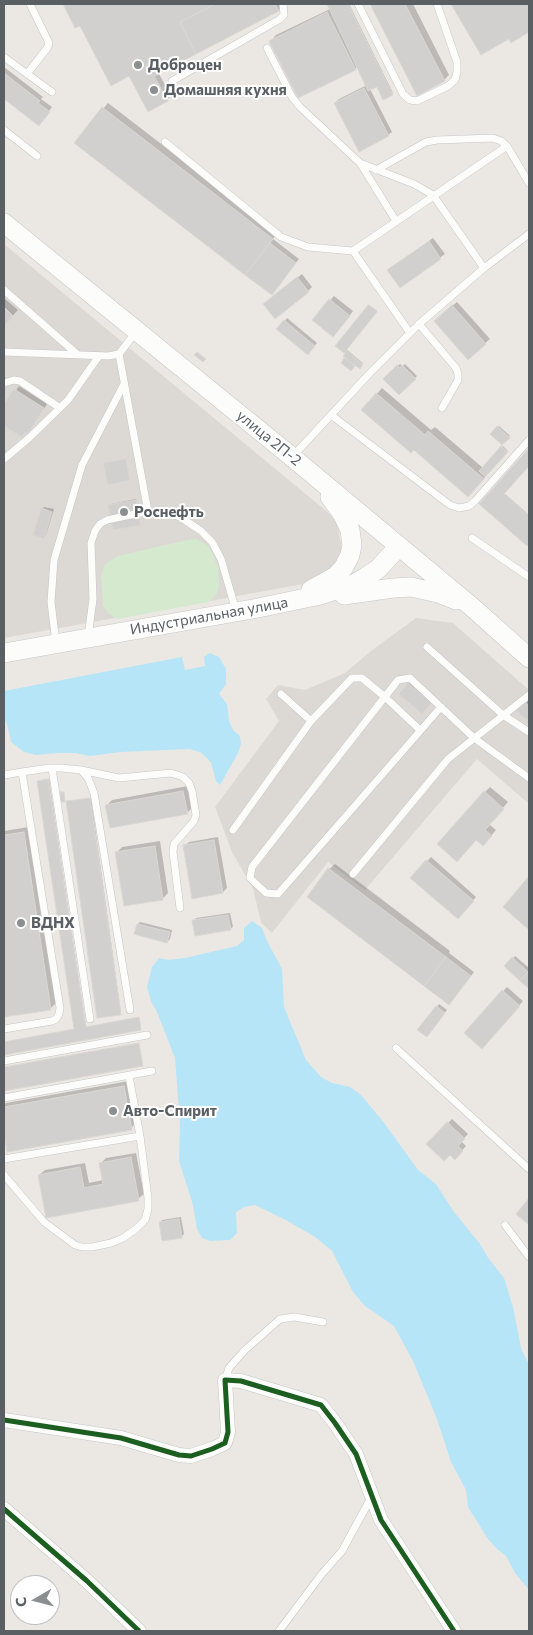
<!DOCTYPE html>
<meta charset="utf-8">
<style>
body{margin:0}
#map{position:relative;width:533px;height:1635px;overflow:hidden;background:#ebe8e4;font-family:Commissioner,sans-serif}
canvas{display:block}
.frame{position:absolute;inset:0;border:5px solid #595f63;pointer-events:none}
.north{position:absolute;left:10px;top:1575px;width:50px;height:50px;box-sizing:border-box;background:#fff;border:1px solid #bdbfc1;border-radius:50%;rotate:262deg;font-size:14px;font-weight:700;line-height:20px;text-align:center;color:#595f63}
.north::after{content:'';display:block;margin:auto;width:18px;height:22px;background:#8c8f90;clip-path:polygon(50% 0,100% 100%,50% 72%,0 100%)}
</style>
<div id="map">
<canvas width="533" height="1635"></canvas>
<div class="frame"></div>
<div class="north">С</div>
</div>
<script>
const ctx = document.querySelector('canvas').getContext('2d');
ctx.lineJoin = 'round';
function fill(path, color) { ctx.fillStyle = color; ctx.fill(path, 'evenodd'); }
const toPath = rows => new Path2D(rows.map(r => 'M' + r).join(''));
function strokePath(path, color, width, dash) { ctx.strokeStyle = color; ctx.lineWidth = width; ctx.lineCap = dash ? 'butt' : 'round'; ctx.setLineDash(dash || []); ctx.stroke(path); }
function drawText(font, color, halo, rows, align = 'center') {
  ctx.font = font + ' Commissioner,sans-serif'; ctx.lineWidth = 4; ctx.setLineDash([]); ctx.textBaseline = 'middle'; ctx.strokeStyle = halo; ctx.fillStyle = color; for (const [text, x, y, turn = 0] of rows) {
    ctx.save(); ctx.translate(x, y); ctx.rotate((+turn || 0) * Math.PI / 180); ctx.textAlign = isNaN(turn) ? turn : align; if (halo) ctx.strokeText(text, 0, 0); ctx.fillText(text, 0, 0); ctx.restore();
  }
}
fill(toPath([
 [4,244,331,515,338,525,342,551,332,570,304,584,4,638],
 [416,618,453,623,529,690,529,804,477,759,365,890,328,862,272,933,261,922,253,889,232,852,215,807,279,721,266,699,278,685,305,690,345,673,371,651]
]), '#dcd9d5');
fill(toPath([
 [196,539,207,545,212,552,218,568,219,586,217,593,212,599,208,602,117,619,108,613,103,606,101,576,105,564,118,556,187,540]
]), '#d4e9cd');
fill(toPath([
 [210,653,219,657,226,669,226,684,219,694,227,704,229,721,233,730,240,736,241,744,238,753,220,785,216,781,211,763,208,759,200,752,189,749,121,752,90,756,75,753,57,753,36,755,24,752,11,742,7,724,4,718,4,691,182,657,185,670,205,666,204,657],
 [252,921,262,928,267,941,282,969,284,1007,306,1060,321,1077,332,1083,350,1087,361,1095,385,1124,418,1170,436,1184,454,1212,480,1244,489,1259,504,1278,513,1307,521,1348,529,1365,529,1590,515,1573,506,1556,496,1548,488,1539,468,1507,466,1490,451,1462,437,1419,413,1361,394,1326,365,1306,353,1292,332,1251,315,1237,286,1220,255,1205,244,1207,236,1212,237,1233,230,1240,210,1241,202,1238,197,1229,193,1205,179,1161,180,1124,175,1058,157,1012,151,1001,147,987,152,967,159,958,169,960,185,958,237,946,244,940,244,928]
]), '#b6e5f7');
fill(toPath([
 [64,4,283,4,284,5,279,10,158,72,171,96,167,100,130,75,81,24,76,27],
 [327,4,349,4,393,93,377,85,370,89,392,132,388,135,335,103,339,99,367,85,357,66,355,69,271,41,276,35,330,9],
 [372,4,413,4,449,75,444,80,418,94],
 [452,4,529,4,529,31,512,41,509,37,481,53],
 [4,67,43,97,41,99,52,107,39,124,4,98],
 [108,103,277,233,273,239,299,259,271,293,76,142],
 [433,238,445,254,400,286,393,267],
 [302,274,312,287,308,291,269,300],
 [334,296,353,311,337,332,314,320],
 [4,298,18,310,4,325],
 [457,302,490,339,468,358,439,317],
 [369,305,377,311,346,349,363,363,360,367,355,364,351,369,342,363,347,357,346,354,336,346],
 [287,318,317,343,310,351,285,321],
 [400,364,403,366,405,364,417,376,399,394,384,379],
 [19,386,47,404,31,428,21,436,4,424,4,407],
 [382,388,431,430,435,427,483,468,503,446,508,451,474,490,363,410],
 [499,426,510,436,502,444,492,434],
 [529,450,529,464,504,493,529,515,529,541,527,544,481,504],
 [136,499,140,524,110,505,111,504],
 [44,507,54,509,46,535,44,537,42,509],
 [411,682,432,700,422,712,401,694],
 [529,699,529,720,518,711],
 [49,779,86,1027,139,1017,141,1028,4,1054,4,1042,76,1029,38,782],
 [188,786,192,808,187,813,107,805,112,800],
 [490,787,508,802,489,824,496,830,483,845,485,792],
 [91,798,121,1013,120,1014,68,801],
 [29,827,56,1003,50,1009,4,1016,4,831],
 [218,837,227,888,223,892,185,846,189,842],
 [160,841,168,893,163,898,125,905,117,852,122,847],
 [431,857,476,897,462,914,412,877],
 [335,864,450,951,449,953,474,972,453,999,329,869],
 [529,878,529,929,504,907],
 [230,913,233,927,230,929,193,921,196,918],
 [140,922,172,930,170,939,167,942,138,924],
 [515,956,529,968,529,987,506,966],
 [507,987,523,1001,486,1044,466,1033],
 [439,1004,447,1010,429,1033,437,1007],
 [129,1081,136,1123,131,1128,8,1150,4,1127,4,1105,6,1103],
 [452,1119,468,1134,461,1141,466,1146,455,1158,450,1154,428,1144],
 [136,1153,144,1194,138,1199,47,1216,39,1175,45,1170,85,1163,89,1183,103,1180,100,1164,106,1158],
 [181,1217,184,1234,181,1237,160,1223,162,1220]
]), '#0003');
const building = toPath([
 [63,4,215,4,180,22,196,54,154,76,168,101,148,112,129,76,111,86,80,26,75,28,63,4],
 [215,4,275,4,279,11,196,54,180,22,215,4],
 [327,4,348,4,393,95,383,100,377,87,368,91,327,4],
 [370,4,405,4,445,81,417,96,370,4],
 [451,4,527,4,529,8,529,32,511,43,509,39,481,55,451,4],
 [327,12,356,70,298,98,269,41,327,12],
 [4,73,40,101,38,103,50,112,39,126,4,99,4,73],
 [364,88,389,136,359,152,334,103,364,88],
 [102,107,273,239,245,275,74,143,102,107],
 [429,241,441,259,400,288,387,270,429,241],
 [270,243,296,263,272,295,245,275,270,243],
 [297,277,309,292,275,319,263,304,297,277],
 [329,299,350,316,333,337,312,320,329,299],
 [368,305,377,312,344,353,335,346,368,305],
 [452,305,486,344,468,360,434,321,452,305],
 [4,307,13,316,4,326,4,307],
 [284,320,315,346,308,355,276,329,284,320],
 [347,351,363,364,360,369,343,356,347,351],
 [197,352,206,359,203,362,194,355,197,352],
 [344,358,355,366,351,371,341,363,344,358],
 [397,365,400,368,402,365,416,379,399,395,383,379,397,365],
 [14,389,44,408,27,434,25,432,22,437,4,426,4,404,14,389],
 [376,393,425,435,428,431,484,479,468,497,414,450,411,453,361,410,376,393],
 [497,426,510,438,502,445,490,434,497,426],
 [501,446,508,452,485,477,479,471,501,446],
 [529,448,529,466,504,494,529,516,529,543,527,546,479,504,529,448],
 [126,459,130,480,108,485,103,463,126,459],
 [136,500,140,525,113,530,108,505,136,500],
 [41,508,52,512,44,539,33,535,41,508],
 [408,683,431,703,422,714,399,694,408,683],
 [524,701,529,706,529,721,516,711,524,701],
 [48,779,86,1027,139,1017,141,1030,4,1055,4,1042,74,1029,37,781,48,779],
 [183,791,188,814,110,828,105,805,183,791],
 [484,791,504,809,485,830,492,836,483,846,476,840,457,862,437,844,484,791],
 [60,792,64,792,65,802,61,802,60,792],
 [90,798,121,1015,97,1018,66,801,90,798],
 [24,832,51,1010,4,1017,4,835,24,832],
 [214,840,223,893,192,899,183,845,214,840],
 [155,846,163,900,124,906,115,852,155,846],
 [426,860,474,901,458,919,410,878,426,860],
 [328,868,446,957,424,986,307,897,328,868],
 [529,876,529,930,503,907,529,876],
 [228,915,231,930,195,936,192,920,228,915],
 [137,924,170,932,167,943,134,934,137,924],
 [446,957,471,976,449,1005,424,986,446,957],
 [512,957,528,972,520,981,504,966,512,957],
 [529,971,529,989,520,981,529,971],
 [502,990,520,1006,482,1049,464,1033,502,990],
 [436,1006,445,1013,427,1037,417,1030,436,1006],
 [139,1043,143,1066,4,1091,4,1067,139,1043],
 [124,1086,132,1130,7,1152,4,1134,4,1107,124,1086],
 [447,1122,465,1139,458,1146,463,1151,455,1160,450,1155,444,1161,426,1144,447,1122],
 [131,1157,139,1201,46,1218,38,1175,80,1167,84,1188,103,1184,99,1163,131,1157],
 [529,1198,529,1225,516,1214,529,1198],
 [179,1219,182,1238,162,1241,159,1222,179,1219]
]);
fill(building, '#d2d0ce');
strokePath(building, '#dad7d3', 1);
const lane = toPath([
 [358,4,403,94,410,100,417,101,448,86,455,80,457,72,457,62,437,4],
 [267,48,292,97,300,107,360,163,414,184,433,195,484,268,419,324,369,374,293,456],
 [4,57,52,92],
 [27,74,48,47,49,43,30,4],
 [172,81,280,19,284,15,283,4],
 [4,130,37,156],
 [165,142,281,237,308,247,353,251],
 [360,163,396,221],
 [376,170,426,142,437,140,493,138,501,141,507,146,529,183],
 [484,268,529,234],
 [4,290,78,355],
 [419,324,456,368,458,374,458,380,442,408],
 [136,332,119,354,148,512],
 [410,333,353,251,507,146],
 [4,352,108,356,119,354],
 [4,383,14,380,20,381,60,408],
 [331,415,450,505,459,508,469,506,475,501,529,440],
 [4,459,29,438,68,400,99,356],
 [472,538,529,577],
 [88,637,93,599,91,543,95,531,100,524,107,520,140,513,164,512,180,517,201,531,212,542,221,559,236,611],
 [56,643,51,602,54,560,82,465,124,384],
 [427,647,503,715,529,732],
 [281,694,311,721],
 [441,707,278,894,266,893,250,878,252,867,398,680,410,678,474,738,529,778],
 [52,768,90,1019],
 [81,770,88,778,94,793,130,1010],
 [22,772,49,768,61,768,81,770,119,778,171,773,183,777,189,783,192,791,196,815,194,821,174,844,173,852,180,908],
 [4,775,22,772,60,1008,59,1014,56,1019,52,1021,4,1029],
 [233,830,311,721,352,678,362,678,385,697,420,730],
 [353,874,448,759,529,695],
 [396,1048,529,1169],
 [4,1061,147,1035],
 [4,1098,152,1071],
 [4,1159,140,1136],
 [4,1175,44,1222,75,1245,82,1247,92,1247,111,1243,123,1238,136,1229,145,1220,148,1209,148,1198,140,1136,129,1076],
 [505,1225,529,1257],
 [225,1380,229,1368,245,1350,280,1319,295,1317,323,1322],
 [279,1631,321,1575,342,1551,372,1496]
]);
const street = toPath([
 [4,1420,121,1438,179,1455,191,1456,212,1449,225,1443,228,1432,225,1380,241,1381,321,1405,335,1423,356,1454,381,1520,454,1631],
 [4,1509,87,1581,139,1631]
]);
const secondary = toPath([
 [4,223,292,457,472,607,529,658],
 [311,590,336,576,344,567,350,555,352,545,350,530,343,515,330,497],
 [344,595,393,588,411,587,438,593,456,600],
 [4,653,258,608,320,595,354,584,366,577,378,569,399,546]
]);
strokePath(lane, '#c6c5c5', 8);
strokePath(street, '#c6c5c5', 15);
strokePath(secondary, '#c7c7c7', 20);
strokePath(lane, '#fcfcfb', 7);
strokePath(street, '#fcfcfb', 14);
strokePath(secondary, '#fcfcfb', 19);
strokePath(toPath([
 [4,1420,121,1438,179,1455,191,1456,212,1449,225,1443,228,1432,225,1380,241,1381,321,1405,335,1423,356,1454,381,1520,454,1631],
 [4,1509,87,1581,139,1631]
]), '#1b5e20', 5);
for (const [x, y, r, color] of [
 [138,65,5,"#8c8f90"],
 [154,90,5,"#8c8f90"],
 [124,512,5,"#8c8f90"],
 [21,923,5,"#8c8f90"],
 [113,1111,5,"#8c8f90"]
]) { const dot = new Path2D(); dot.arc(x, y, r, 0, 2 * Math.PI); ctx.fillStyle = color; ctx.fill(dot); strokePath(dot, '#fff', 2); }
drawText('bold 15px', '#595f63', '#fff', [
 ["Доброцен",148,65],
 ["Домашняя кухня",164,90],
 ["Роснефть",134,512],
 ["ВДНХ",31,923],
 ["Авто-Спирит",123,1111]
], 'left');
drawText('15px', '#595f63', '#fff', [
 ["улица 2П-2",269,438,39],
 ["Индустриальная улица",209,616,-10]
]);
</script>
